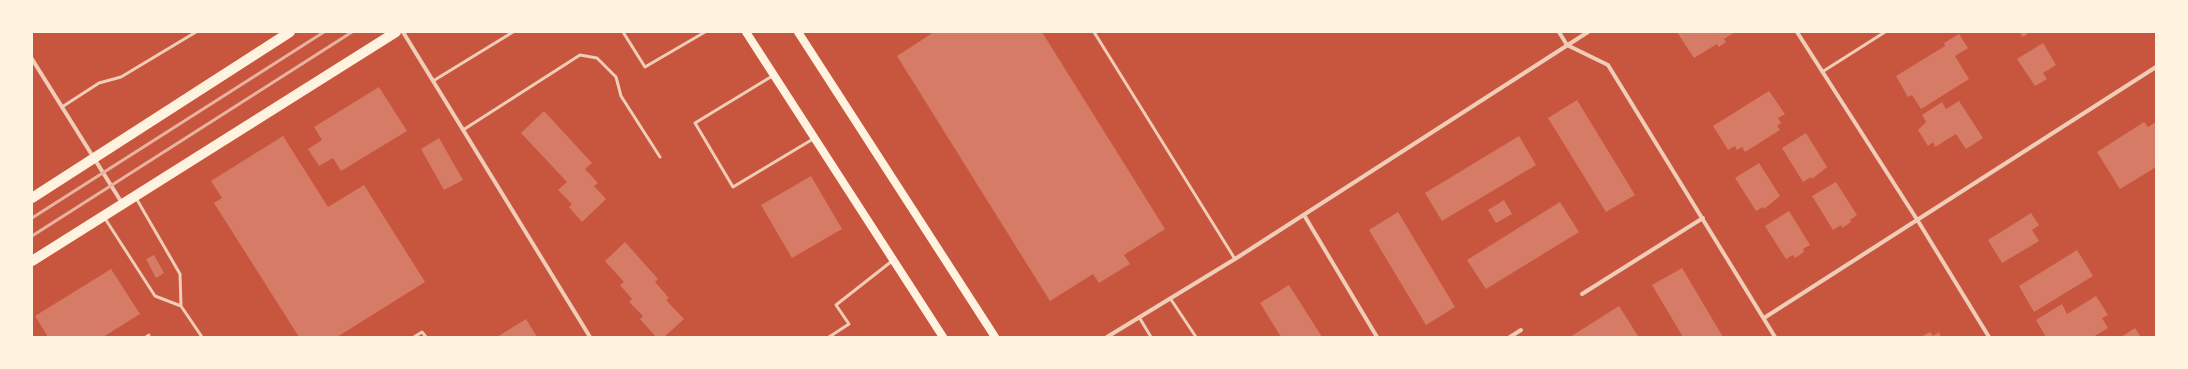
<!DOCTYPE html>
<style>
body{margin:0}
#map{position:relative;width:2188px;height:369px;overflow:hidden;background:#c8553d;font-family:"Noto Serif",serif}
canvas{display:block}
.frame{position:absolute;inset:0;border:33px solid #fff3e0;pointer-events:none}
</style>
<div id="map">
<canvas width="2188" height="369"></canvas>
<div class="frame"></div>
</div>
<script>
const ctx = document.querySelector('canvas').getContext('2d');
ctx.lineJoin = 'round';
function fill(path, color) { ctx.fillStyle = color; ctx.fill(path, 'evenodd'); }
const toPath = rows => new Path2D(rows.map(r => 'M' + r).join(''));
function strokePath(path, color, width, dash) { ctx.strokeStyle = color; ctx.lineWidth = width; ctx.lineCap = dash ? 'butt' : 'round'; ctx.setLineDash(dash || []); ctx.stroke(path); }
fill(toPath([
 [934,32,1042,32,1165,229,1124,255,1130,264,1099,283,1093,274,1050,301,897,56],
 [1677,32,1735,32,1724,39,1726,42,1719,47,1717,44,1694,58],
 [2019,32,2030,32,2023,37],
 [1959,34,1968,48,1955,56,1969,79,1921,109,1912,95,1908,97,1896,76,1945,46,1944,43],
 [2043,43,2056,65,2043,73,2047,79,2035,86,2017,59],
 [379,87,407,131,341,171,333,158,319,166,308,149,322,140,314,127],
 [1769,91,1785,114,1778,118,1781,123,1777,126,1780,130,1745,152,1742,147,1737,150,1735,146,1728,150,1713,126],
 [1577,100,1635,195,1606,212,1548,118],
 [1959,101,1983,138,1966,149,1956,134,1935,147,1933,142,1928,146,1918,130,1926,122,1922,115,1942,102,1946,109],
 [544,111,592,163,585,169,598,183,594,186,606,199,582,222,569,207,572,204,558,190,567,182,521,133],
 [2144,122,2148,127,2156,122,2156,167,2120,189,2097,152],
 [1806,133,1827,167,1812,179,1811,177,1803,182,1782,148],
 [283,136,328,207,364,185,425,282,337,337,299,337,214,203,222,198,211,181],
 [1519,136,1536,165,1442,221,1425,193],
 [439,138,463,180,444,190,421,149],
 [1759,163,1780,196,1764,209,1763,207,1756,211,1735,178],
 [811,176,842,229,792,258,761,205],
 [1836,182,1857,215,1850,220,1851,222,1842,228,1841,225,1833,230,1812,196],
 [1504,200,1512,214,1496,223,1488,210],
 [1560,202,1579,232,1486,289,1467,260],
 [1789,211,1810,245,1803,249,1804,252,1795,258,1793,255,1786,259,1765,226],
 [1398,212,1455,307,1426,325,1369,230],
 [2031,213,2039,225,2032,230,2039,241,2002,263,1988,240],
 [625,242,658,279,655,282,669,298,666,300,684,319,664,337,656,337,640,319,643,316,629,302,632,299,620,285,624,282,605,261],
 [2077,250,2093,276,2034,312,2019,286],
 [154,255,164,273,156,278,146,259],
 [1682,268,1723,337,1683,337,1652,285],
 [111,269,140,314,103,337,48,337,35,316],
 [1289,285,1322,337,1281,337,1260,303],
 [2096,296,2108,315,2102,318,2108,328,2093,337,2046,337,2036,320,2062,304,2067,314],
 [1619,306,1638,336,1570,337],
 [526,319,537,337,497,337],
 [2135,328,2141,337,2121,337],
 [1930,332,1933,336,1939,332,1941,337,1921,337]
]), '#d67c66');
strokePath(toPath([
 [623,32,645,67,705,32],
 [1094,32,1235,259],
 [1822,72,1885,32],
 [774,75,695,123,733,187,813,139],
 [433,81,513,32],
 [62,107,99,83,121,77,196,32],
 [463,130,580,55,597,58,616,77,621,96,660,157],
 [136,198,180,274,181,306,202,337],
 [104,217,155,296,181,306],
 [1170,298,1196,337],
 [1139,317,1151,337],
 [146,337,149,335],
 [414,337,422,332,426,337],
 [829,337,849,324,836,305,892,261]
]), '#f1ccb7', 3);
strokePath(toPath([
 [403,32,590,337],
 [1559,32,1567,45,1608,65,1775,337],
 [1797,32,1918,221,1989,337],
 [32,59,122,203],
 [1304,215,1377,337],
 [1582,294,1703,218],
 [1764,318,2156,67],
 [1107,337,1235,259,1588,32],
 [1510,337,1521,330]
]), '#f1ccb7', 4);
strokePath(toPath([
 [746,32,943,337],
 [798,32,995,337]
]), '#fff3e0', 8);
strokePath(toPath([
 [32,198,290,32],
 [32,261,396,32]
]), '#fff3e0', 10);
strokePath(toPath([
 [32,218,324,32],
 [32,236,352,32]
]), '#e9b49f', 3);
</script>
